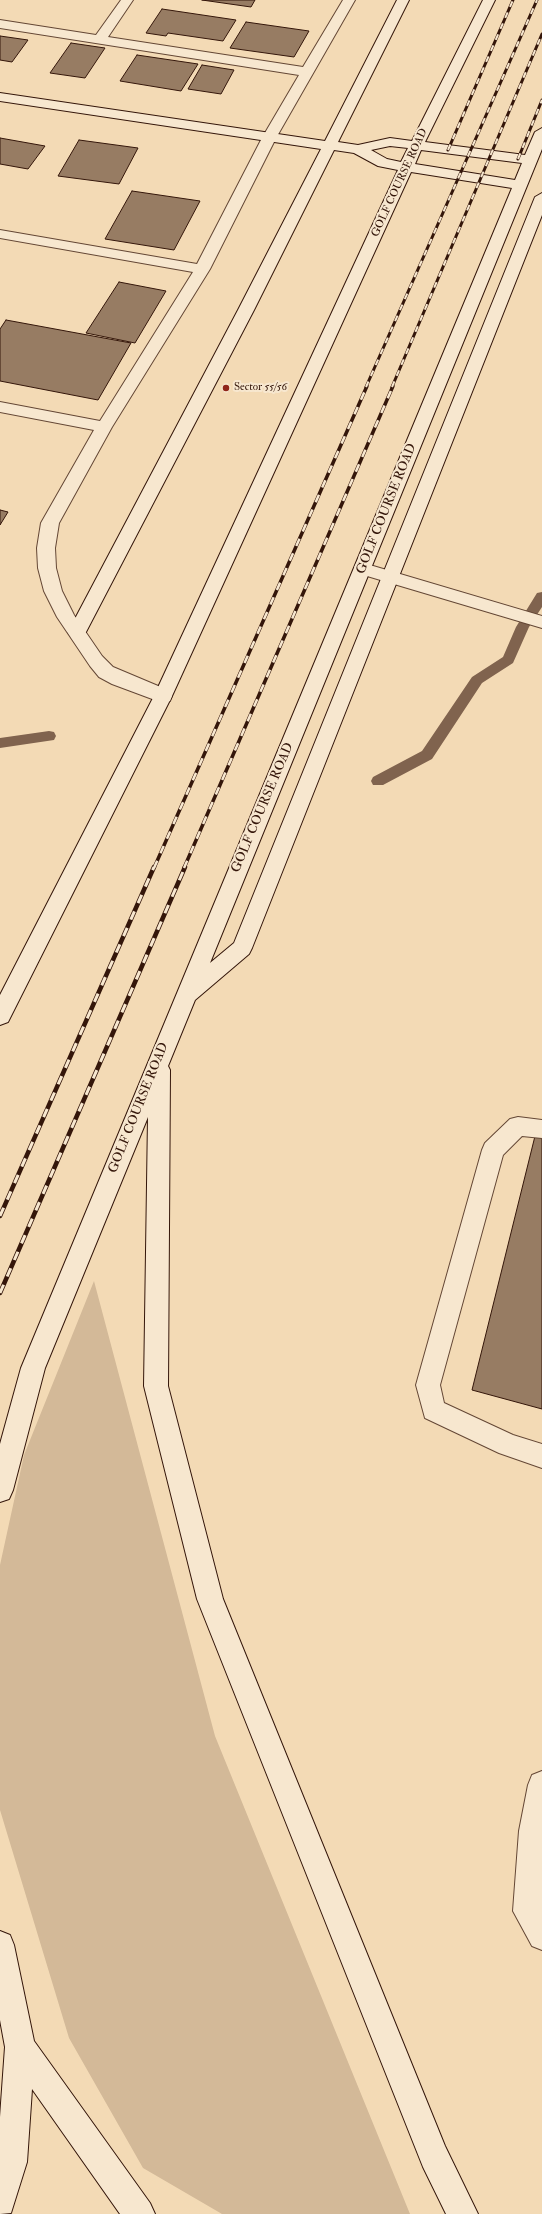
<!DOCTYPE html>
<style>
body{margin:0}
canvas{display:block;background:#f3dab5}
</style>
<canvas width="542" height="2214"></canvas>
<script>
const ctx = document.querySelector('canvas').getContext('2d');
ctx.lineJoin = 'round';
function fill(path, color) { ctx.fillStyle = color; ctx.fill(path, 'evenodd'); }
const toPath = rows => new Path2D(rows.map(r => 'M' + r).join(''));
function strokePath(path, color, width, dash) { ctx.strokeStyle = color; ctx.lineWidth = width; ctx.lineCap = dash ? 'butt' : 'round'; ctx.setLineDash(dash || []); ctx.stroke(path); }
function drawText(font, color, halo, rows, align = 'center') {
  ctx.font = font + ' "IM FELL Double Pica",serif'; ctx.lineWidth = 4; ctx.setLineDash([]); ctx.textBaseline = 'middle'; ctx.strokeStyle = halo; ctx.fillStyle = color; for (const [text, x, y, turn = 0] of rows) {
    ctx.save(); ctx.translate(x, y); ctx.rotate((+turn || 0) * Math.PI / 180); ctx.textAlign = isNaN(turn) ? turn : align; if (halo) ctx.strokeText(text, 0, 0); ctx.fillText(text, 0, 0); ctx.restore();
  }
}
fill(toPath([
 [94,1281,215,1736,410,2214,222,2214,143,2168,69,2038,0,1810,0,1565,24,1455]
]), '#d3b998');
fill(toPath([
 [542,592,542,607,529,627,513,663,482,683,432,759,383,785,373,785,371,781,373,777,422,751,472,677,503,657,516,627,537,593,542,592],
 [49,731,54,732,56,736,54,740,0,748,0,738,49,731]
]), '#80634e');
const building = toPath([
 [202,0,255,0,251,7,202,0],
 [162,9,236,20,223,41,168,33,166,36,146,33,162,9],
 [246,22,309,31,294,57,230,48,246,22],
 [0,36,28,40,12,62,0,60,0,36],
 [71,43,105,48,85,78,50,73,71,43],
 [137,55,198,64,181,91,120,81,137,55],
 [202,65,234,70,221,94,188,89,202,65],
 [0,138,45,146,28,169,0,164,0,138],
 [79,140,138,148,119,184,58,176,79,140],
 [132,191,200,201,174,250,105,239,132,191],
 [119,282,166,291,135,343,86,333,119,282],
 [6,320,131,343,98,400,0,381,0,329,6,320],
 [0,510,8,512,0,525,0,510],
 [536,1132,542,1134,542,1409,472,1390,536,1132]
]);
fill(building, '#977c63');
strokePath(building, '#34160a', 1);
const street = toPath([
 [121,0,133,0,108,37,303,67,343,0,355,0,276,138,210,269,112,427,59,523,55,548,56,568,62,591,74,615,102,656,113,667,170,691,172,696,170,701,163,703,112,684,99,677,90,666,57,617,44,591,38,568,37,548,41,523,94,430,0,412,0,402,100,421,193,272,0,238,0,230,197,264,262,138,299,75,0,28,0,20,96,35,121,0],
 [363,563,542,616,542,628,357,573,354,569,357,565,363,563],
 [518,1117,542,1120,542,1138,522,1136,503,1155,440,1385,444,1403,513,1435,542,1444,542,1468,499,1453,425,1418,416,1385,482,1150,485,1143,510,1119,518,1117],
 [542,1771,542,1950,532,1946,513,1911,519,1831,528,1785,532,1775,542,1771]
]);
const secondary = toPath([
 [397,0,409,0,338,142,358,145,390,138,412,141,483,0,495,0,425,142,525,155,535,132,542,128,542,149,210,963,234,943,535,197,542,193,542,215,252,948,249,954,195,1000,168,1066,170,1070,168,1386,223,1599,445,2146,478,2214,446,2214,423,2167,197,1599,144,1386,148,1117,45,1368,13,1490,9,1499,0,1502,0,1444,21,1368,512,188,411,172,172,696,8,1022,0,1025,0,995,154,696,398,170,378,166,354,153,334,150,254,310,86,632,83,636,77,638,71,636,68,632,238,310,321,149,0,101,0,93,325,141,397,0],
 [390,146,408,148,401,162,387,159,371,150,390,146],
 [421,150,522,163,515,180,415,164,421,150],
 [0,1931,10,1935,14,1945,34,2041,150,2203,155,2214,120,2214,32,2089,27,2162,11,2213,0,2214,0,2117,5,2047,0,2020,0,1931]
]);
strokePath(street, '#644735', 2);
strokePath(secondary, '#34160a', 2);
fill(street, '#f7e7cf');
fill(secondary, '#f7e7cf');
const railFar2 = toPath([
 [448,150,513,0],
 [518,159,542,100],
 [366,387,537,0],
 [392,387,542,34]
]);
const railFar1 = toPath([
 [154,868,367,386],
 [184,868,393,386]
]);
const rail = toPath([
 [0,1216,154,867],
 [0,1293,185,867]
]);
strokePath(railFar2, '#34160a', 3);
strokePath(railFar1, '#34160a', 3.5);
strokePath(rail, '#34160a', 4.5);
strokePath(railFar2, '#f7e7cf', 2, [6]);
strokePath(railFar1, '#f7e7cf', 2.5, [8]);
strokePath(rail, '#f7e7cf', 3, [9]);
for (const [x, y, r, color] of [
 [226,388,4,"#8f2418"]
]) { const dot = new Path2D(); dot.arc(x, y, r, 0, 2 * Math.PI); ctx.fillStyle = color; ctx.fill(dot); strokePath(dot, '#f7e7cf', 1.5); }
drawText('11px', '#34160a', '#f7e7cf', [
 ["GOLF COURSE ROAD",400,183,-65]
]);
drawText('11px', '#34160a', '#f7e7cf', [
 ["Sector 55/56",234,388]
], 'left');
drawText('13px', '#34160a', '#f7e7cf', [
 ["GOLF COURSE ROAD",387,509,-68],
 ["GOLF COURSE ROAD",263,808,-67],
 ["GOLF COURSE ROAD",139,1108,-68]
]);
</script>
